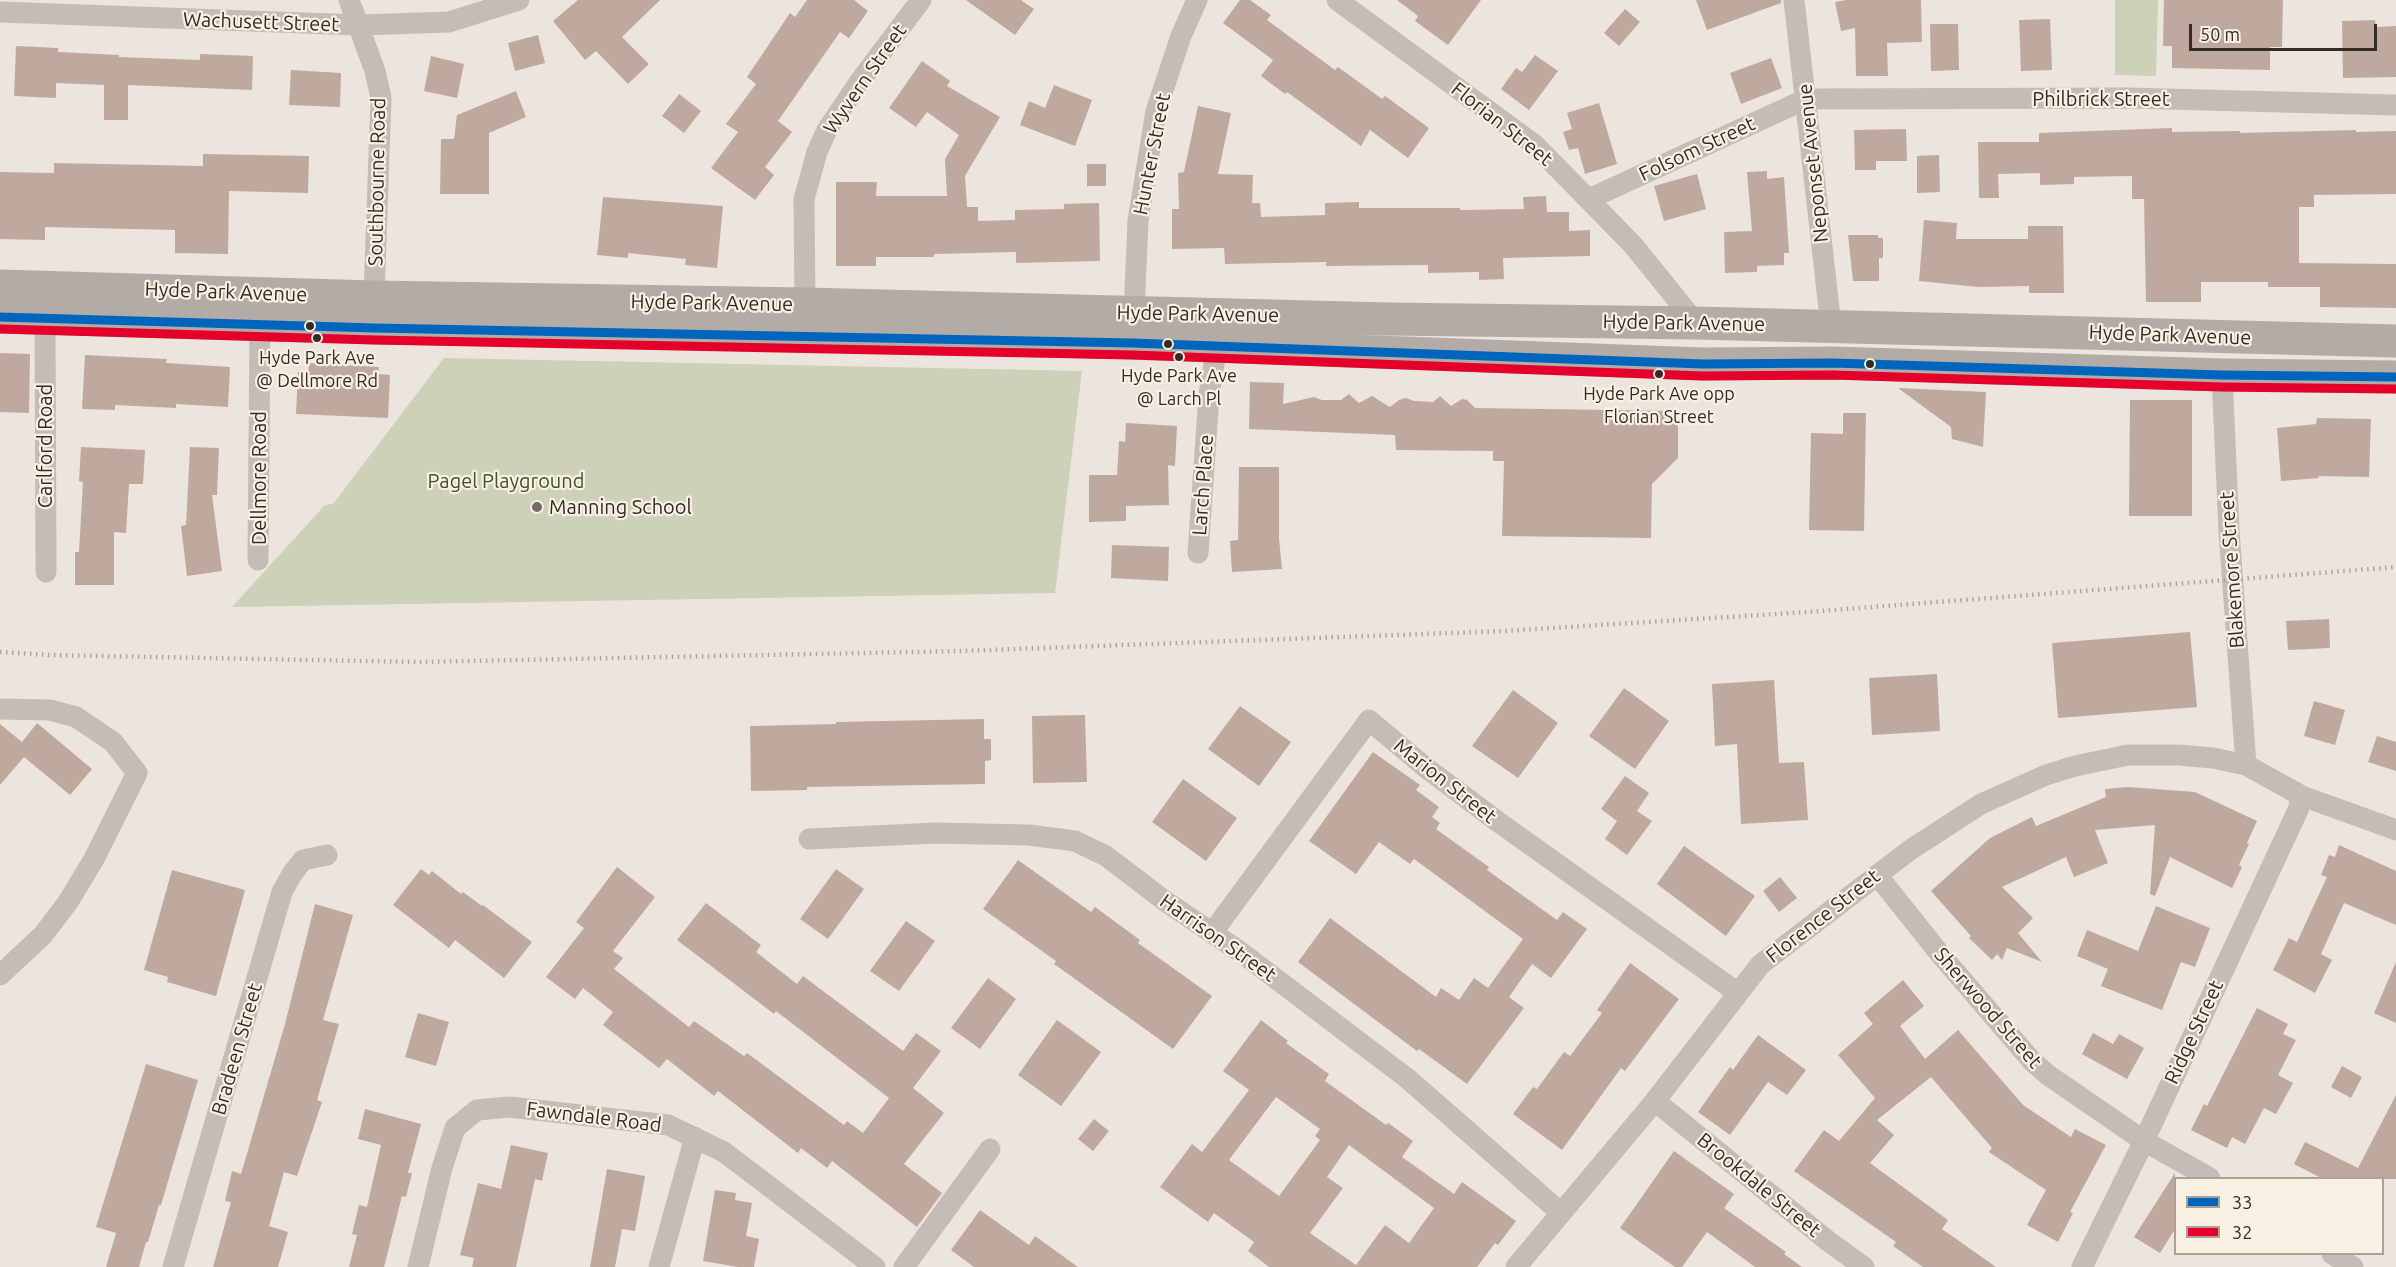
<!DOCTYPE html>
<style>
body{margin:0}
#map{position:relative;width:2396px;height:1267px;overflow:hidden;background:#ebe5de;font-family:Ubuntu,sans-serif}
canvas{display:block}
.legend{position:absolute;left:2174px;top:1177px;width:210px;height:78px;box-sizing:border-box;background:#f9f0e4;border:2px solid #aba198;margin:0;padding:8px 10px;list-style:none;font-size:18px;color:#352b26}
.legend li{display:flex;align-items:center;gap:12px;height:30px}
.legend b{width:30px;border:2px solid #aba198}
.scale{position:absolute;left:2189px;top:24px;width:188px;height:27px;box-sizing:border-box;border:3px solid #352b26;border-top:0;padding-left:8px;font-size:18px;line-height:21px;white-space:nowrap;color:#352b26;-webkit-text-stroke:4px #f9f0e4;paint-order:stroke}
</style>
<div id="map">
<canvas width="2396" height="1267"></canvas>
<ul class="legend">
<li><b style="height:8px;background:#0065bd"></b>33</li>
<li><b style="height:8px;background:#e4002b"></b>32</li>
</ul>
<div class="scale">50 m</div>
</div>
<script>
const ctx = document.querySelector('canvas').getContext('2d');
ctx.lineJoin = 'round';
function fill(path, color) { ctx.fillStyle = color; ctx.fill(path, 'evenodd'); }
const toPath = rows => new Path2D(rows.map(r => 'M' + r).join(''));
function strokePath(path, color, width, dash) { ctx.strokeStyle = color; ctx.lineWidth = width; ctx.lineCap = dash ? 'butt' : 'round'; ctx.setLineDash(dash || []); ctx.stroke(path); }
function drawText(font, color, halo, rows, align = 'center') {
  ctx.font = font + ' Ubuntu,sans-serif'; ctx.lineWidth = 4.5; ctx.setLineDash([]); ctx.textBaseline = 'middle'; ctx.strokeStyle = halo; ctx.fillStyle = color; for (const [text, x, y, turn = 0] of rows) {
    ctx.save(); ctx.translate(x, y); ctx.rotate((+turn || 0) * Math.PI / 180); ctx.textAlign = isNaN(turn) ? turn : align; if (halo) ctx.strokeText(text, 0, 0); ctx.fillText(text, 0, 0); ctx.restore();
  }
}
fill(toPath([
 [2115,0,2158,0,2156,76,2115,75],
 [444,358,1082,371,1055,593,232,607,325,505,333,504]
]), '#ccd1b8');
fill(toPath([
 [578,0,660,0,622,37,649,64,628,84,596,51,585,60,553,21],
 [807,0,854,0,868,11,849,38,840,32,778,121,792,132,765,167,774,175,755,200,711,168,738,132,726,124,756,84,747,77,790,13,795,17],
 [966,0,1021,0,1034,9,1015,35],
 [1240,0,1250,0,1271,15,1267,20,1335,70,1338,67,1382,99,1385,96,1429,128,1408,158,1370,130,1361,146,1287,92,1285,94,1261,76,1273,60,1223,23],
 [1397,0,1481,0,1448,45,1415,21,1418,16],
 [1696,0,1781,0,1781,3,1707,30],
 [1846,0,1921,0,1922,42,1887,43,1888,76,1856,76,1855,28,1841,31,1835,2],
 [2164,0,2283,0,2282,47,2270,47,2270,70,2172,68,2172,46,2163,46],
 [1625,9,1640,22,1619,46,1604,33],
 [2050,19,2052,70,2021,71,2019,20],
 [2375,20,2376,27,2396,26,2396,77,2343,78,2342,21],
 [1930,24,1958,24,1959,70,1931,71],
 [538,35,545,63,515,71,508,43],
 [16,46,58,48,58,52,119,55,119,57,200,60,200,54,253,56,252,90,128,85,128,120,104,120,104,85,56,83,56,98,14,96],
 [1535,55,1558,71,1529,110,1501,89,1516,68,1522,72],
 [431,56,464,64,457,98,424,91],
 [1771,58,1782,88,1741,104,1730,73],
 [922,61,950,81,947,86,1000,117,965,176,967,207,978,207,978,221,1015,220,1015,210,1064,209,1064,204,1099,203,1100,261,1016,263,1016,252,934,254,934,257,876,257,876,266,836,266,836,182,877,182,876,196,947,196,945,159,959,135,927,112,916,127,889,108],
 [291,70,341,73,340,107,289,105],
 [1054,85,1092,100,1075,146,1020,125,1029,101,1045,108],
 [516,91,526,117,489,133,489,194,440,194,441,139,454,139,457,115],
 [679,94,701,111,684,133,662,116],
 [1599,103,1617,164,1585,174,1578,148,1569,150,1563,132,1572,129,1567,113],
 [1198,106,1231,113,1218,174,1253,175,1252,203,1260,203,1261,217,1325,215,1325,203,1359,202,1359,208,1460,208,1460,210,1524,209,1523,197,1546,196,1547,212,1569,212,1569,231,1590,230,1590,256,1503,258,1504,279,1479,280,1479,272,1428,273,1428,265,1326,266,1326,262,1225,264,1224,248,1172,249,1172,209,1179,209,1178,173,1184,172],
 [2172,128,2172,132,2240,131,2240,133,2356,130,2356,132,2396,131,2396,194,2314,195,2314,207,2299,207,2299,263,2396,264,2396,308,2320,307,2320,287,2268,287,2268,282,2201,282,2201,302,2146,302,2144,199,2132,199,2132,176,2074,177,2074,184,2040,185,2040,173,1998,174,1999,198,1979,198,1978,142,2039,142,2039,133],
 [1906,129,1907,161,1876,161,1876,170,1855,170,1854,130],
 [203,154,309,156,308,193,229,191,228,254,175,253,175,230,45,227,45,240,0,239,0,172,54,173,54,163,203,166],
 [1939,155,1940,192,1917,193,1917,156],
 [1087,164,1106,164,1106,186,1087,186],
 [1767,171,1767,179,1784,177,1789,253,1784,253,1784,265,1757,266,1757,272,1725,273,1724,232,1752,231,1747,172],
 [1697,174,1706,209,1664,221,1654,186],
 [603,197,723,206,717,268,685,265,686,259,628,253,628,258,597,255],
 [1924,220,1957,223,1956,239,2028,239,2028,226,2063,226,2064,293,2029,293,2029,286,1978,287,1919,281],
 [1848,235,1878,235,1878,238,1883,238,1883,258,1879,258,1879,281,1853,281],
 [0,353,30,354,29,413,0,412],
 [85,355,167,359,166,363,230,367,228,407,176,404,176,408,115,405,115,410,82,409],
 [309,363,379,367,378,374,390,375,388,418,296,414,298,372,308,372],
 [1250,382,1284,383,1283,404,1314,397,1322,400,1341,400,1349,394,1359,403,1372,396,1390,407,1399,400,1406,398,1414,401,1433,402,1440,396,1451,406,1462,399,1467,400,1475,408,1678,411,1678,458,1652,484,1651,538,1502,536,1504,461,1493,461,1493,451,1396,450,1395,435,1249,429],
 [1898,388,1986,392,1983,447,1952,439,1951,427],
 [2130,400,2192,400,2192,516,2129,516],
 [1843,413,1866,413,1864,531,1809,530,1811,433,1843,434],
 [2317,418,2371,419,2369,477,2318,476,2319,478,2281,481,2277,428,2316,424],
 [1126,423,1177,426,1175,466,1168,465,1169,505,1126,506,1126,521,1089,522,1089,475,1117,475,1119,441,1125,442],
 [81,447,145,450,143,484,129,484,126,533,114,532,114,585,75,585,75,552,79,552,83,482,79,481],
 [190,447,219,448,217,495,212,495,222,571,187,576,181,526,186,525],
 [1239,467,1279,467,1279,538,1282,569,1232,572,1230,541,1238,540],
 [1112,545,1169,547,1168,581,1111,578],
 [2329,619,2330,648,2288,650,2286,621],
 [2190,632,2197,707,2058,718,2052,643],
 [1937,674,1940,731,1872,735,1869,678],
 [1774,680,1779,763,1804,762,1808,820,1741,824,1737,744,1715,746,1712,684],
 [1624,688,1669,721,1635,769,1589,736],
 [1513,690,1558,723,1518,778,1472,746],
 [2314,701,2345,710,2335,745,2304,736],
 [1240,706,1291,742,1259,786,1208,749],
 [1085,715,1087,782,1033,783,1032,716],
 [984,719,984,739,991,739,991,760,985,761,985,784,807,787,807,790,751,791,750,726,836,724,836,722],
 [37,723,92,769,70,795,24,757,0,785,0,724,22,742],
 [2377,736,2396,742,2396,771,2368,762],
 [1373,752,1420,785,1416,790,1439,807,1432,817,1440,823,1436,829,1489,867,1487,870,1557,920,1563,912,1587,929,1551,978,1532,964,1509,997,1524,1008,1467,1084,1419,1049,1417,1051,1298,962,1330,918,1436,997,1441,988,1459,1000,1474,978,1488,988,1523,939,1414,859,1410,864,1379,842,1356,874,1309,841],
 [1625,776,1649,793,1637,811,1652,821,1627,855,1605,839,1617,821,1601,809],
 [1183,779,1237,818,1206,861,1152,822],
 [2129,787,2195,792,2257,821,2247,843,2249,844,2239,865,2242,867,2232,888,2170,857,2155,896,2150,894,2155,825,2095,830,2108,863,2074,877,2066,857,2002,887,2033,918,2018,933,2042,962,2007,948,2002,960,1997,954,1992,960,1969,938,1971,936,1931,891,1990,838,2032,817,2036,826,2106,797,2105,789],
 [2339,845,2396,871,2396,925,2344,903,2321,954,2332,960,2315,993,2273,970,2289,938,2297,942,2327,877,2321,875,2329,855,2335,857],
 [1684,846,1755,896,1726,936,1657,884],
 [1018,860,1091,912,1095,907,1140,940,1138,943,1212,996,1173,1049,1054,964,1056,961,983,909],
 [617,867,655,897,613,951,623,958,614,969,689,1027,694,1021,744,1056,747,1053,844,1125,847,1121,863,1133,889,1098,776,1011,774,1014,677,940,706,903,761,945,756,952,797,984,803,976,903,1051,916,1033,941,1051,913,1088,944,1113,904,1164,942,1193,917,1227,832,1161,827,1168,801,1148,798,1153,718,1091,714,1096,667,1059,659,1068,603,1025,613,1012,583,988,575,999,546,977,584,928,576,922],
 [421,869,429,875,432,871,461,894,463,892,482,906,483,905,532,942,504,978,455,940,449,948,393,905],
 [836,869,864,889,828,939,800,919],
 [172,870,245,890,216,996,167,982,168,977,144,970],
 [1780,877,1797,898,1779,912,1763,891],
 [315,904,353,915,323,1020,339,1024,317,1100,322,1102,297,1176,284,1172,269,1226,288,1232,278,1267,213,1267,231,1202,225,1201,232,1171,241,1174,285,1024],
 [2156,906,2210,928,2195,967,2181,962,2162,1010,2101,986,2108,969,2077,956,2087,930,2138,951],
 [906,921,935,941,899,991,870,971],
 [2396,962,2396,1023,2374,1013],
 [1630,963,1679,999,1625,1071,1621,1068,1562,1150,1513,1114,1533,1087,1537,1089,1564,1052,1570,1056,1602,1013,1597,1010],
 [988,978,1016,999,980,1049,951,1028],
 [1903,980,1924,1006,1900,1026,1925,1059,1958,1030,2023,1105,2071,1137,2075,1129,2106,1145,2070,1212,2073,1213,2058,1242,2027,1225,2046,1190,1989,1152,1992,1148,1931,1077,1877,1120,1894,1135,1870,1163,1948,1220,1942,1229,1996,1267,1923,1267,1893,1246,1896,1242,1794,1171,1824,1130,1839,1141,1875,1098,1838,1055,1873,1024,1864,1013],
 [2257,1008,2288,1024,2283,1034,2296,1040,2278,1075,2293,1083,2276,1114,2264,1108,2245,1144,2232,1137,2227,1148,2191,1130,2204,1104,2207,1106],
 [418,1013,449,1022,436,1066,405,1057],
 [1057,1020,1101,1052,1061,1106,1018,1075],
 [1261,1020,1288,1041,1286,1043,1329,1074,1325,1081,1386,1125,1388,1123,1413,1141,1402,1157,1454,1194,1462,1182,1516,1221,1498,1245,1495,1243,1477,1267,1269,1267,1248,1251,1254,1242,1214,1213,1208,1222,1160,1187,1192,1144,1202,1152,1249,1090,1223,1071],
 [1276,1097,1320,1129,1315,1136,1320,1140,1279,1196,1229,1160],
 [1349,1145,1434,1208,1409,1243,1385,1225,1356,1265,1310,1233,1343,1188,1327,1177],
 [2093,1033,2113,1044,2119,1034,2144,1048,2127,1079,2082,1054],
 [1758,1035,1806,1070,1787,1095,1768,1082,1730,1135,1698,1112,1730,1067,1733,1070],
 [146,1064,198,1080,161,1205,159,1205,148,1242,146,1242,139,1267,106,1267,116,1233,96,1227],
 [2342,1066,2362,1077,2351,1098,2331,1087],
 [2396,1095,2396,1179,2323,1179,2294,1164,2305,1142,2358,1168],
 [365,1109,421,1124,408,1173,412,1173,406,1197,402,1196,384,1267,349,1267,357,1235,352,1234,359,1205,367,1207,381,1145,358,1139],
 [1094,1119,1109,1131,1093,1151,1078,1139],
 [511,1145,548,1153,542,1181,535,1179,516,1267,472,1267,474,1258,460,1255,478,1183,501,1189],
 [1674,1151,1734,1194,1724,1208,1786,1252,1784,1254,1802,1267,1755,1267,1707,1232,1682,1267,1675,1267,1620,1228],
 [607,1169,645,1176,635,1231,622,1229,615,1267,590,1267],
 [2175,1173,2175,1229,2160,1253,2134,1237],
 [715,1190,736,1193,735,1200,752,1203,746,1236,759,1239,754,1267,738,1267,703,1261],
 [980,1210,1029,1245,1035,1236,1078,1267,974,1267,951,1250]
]), '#bfa99f');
strokePath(toPath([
 [349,0,375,71,381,98,374,297],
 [1337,0,1535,145,1633,245,1696,323],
 [1794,0,1831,326],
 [0,12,359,25,449,22,519,0],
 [1589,199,1806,99,2128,98,2396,105],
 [805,304,804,199,817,152,827,130,860,81,921,0],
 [1134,313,1138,221,1156,111,1181,36,1197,0],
 [45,319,46,572],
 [2222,375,2229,531,2246,765],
 [1198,553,1209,395,1217,346],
 [258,560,260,324],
 [0,709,50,710,76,717,113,742,137,773,94,859,68,902,43,935,0,975],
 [809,839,936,833,1029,835,1075,841,1106,856,1165,901,1242,953,1408,1079,1560,1212],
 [1877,875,1940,954,2032,1061,2048,1075,2144,1141,2210,1178],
 [1212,933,1369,720,1425,767,1497,821,1738,993],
 [1655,1101,1828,1241,1864,1267],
 [2332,1254,2353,1267],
 [173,1267,282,892,292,874,303,860,327,855],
 [418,1267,442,1168,455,1128,477,1110,509,1107,668,1125,724,1152,875,1267],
 [659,1267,695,1137],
 [904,1267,990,1149],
 [1516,1267,1655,1101,1760,965,1910,850,1981,804,2046,775,2075,766,2128,755,2179,755,2213,758,2246,765,2302,796,2396,830],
 [2082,1267,2144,1141,2298,810,2302,796]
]), '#c4bdb7', 21);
strokePath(toPath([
 [0,286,374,297,805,304,1389,319,1696,323,2396,341],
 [0,317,375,328,707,333,1133,343,1703,364,1833,363,2222,375,2396,377]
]), '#b3aca6', 33);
strokePath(toPath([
 [0,652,49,655,418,662,961,651,1504,631,1807,612,2396,567]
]), '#aca6a2', 4.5, [1.5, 4.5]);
strokePath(toPath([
 [0,317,375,328,1133,343,1703,364,1833,363,2222,375,2396,377]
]), '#0065bd', 9);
strokePath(toPath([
 [0,329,375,340,1133,355,1703,376,1833,375,2222,387,2396,389]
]), '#e4002b', 9);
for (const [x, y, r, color] of [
 [310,326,5,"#352b26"],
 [317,338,5,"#352b26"],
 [1168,344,5,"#352b26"],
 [1179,357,5,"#352b26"],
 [1870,364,5,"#352b26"],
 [1659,374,5,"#352b26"],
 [537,507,6,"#756c66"]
]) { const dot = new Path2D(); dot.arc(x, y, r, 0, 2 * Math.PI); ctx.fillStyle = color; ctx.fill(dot); strokePath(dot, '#f9f0e4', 2); }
drawText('18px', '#352b26', '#f9f0e4', [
 ["Hyde Park Ave",317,358],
 ["@ Dellmore Rd",317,381],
 ["Hyde Park Ave",1179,376],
 ["@ Larch Pl",1179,399],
 ["Hyde Park Ave opp",1659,394],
 ["Florian Street",1659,417]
]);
drawText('20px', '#352b26', '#f9f0e4', [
 ["Wachusett Street",261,22,2],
 ["Wyvern Street",865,79,-55],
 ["Philbrick Street",2101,99],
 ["Florian Street",1502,124,38],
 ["Folsom Street",1697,149,-25],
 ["Hunter Street",1152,154,-79],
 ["Neponset Avenue",1813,163,-96],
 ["Southbourne Road",377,182,-89],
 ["Hyde Park Avenue",226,292,2],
 ["Hyde Park Avenue",712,303,1],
 ["Hyde Park Avenue",1198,314,1],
 ["Hyde Park Avenue",1684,323,1],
 ["Hyde Park Avenue",2170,335,2],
 ["Carlford Road",45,446,-90],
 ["Dellmore Road",259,478,-90],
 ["Larch Place",1203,485,-86],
 ["Blakemore Street",2232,570,-94],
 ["Marion Street",1445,781,38],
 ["Florence Street",1823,916,-38],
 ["Harrison Street",1218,938,35],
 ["Sherwood Street",1988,1008,49],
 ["Ridge Street",2194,1032,-65],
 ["Bradeen Street",237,1049,-74],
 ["Fawndale Road",594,1117,7],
 ["Brookdale Street",1759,1185,39]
]);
drawText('20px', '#435329', '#f9f0e4', [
 ["Pagel Playground",506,481]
]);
drawText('20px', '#352b26', '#f9f0e4', [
 ["Manning School",549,507]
], 'left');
</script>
